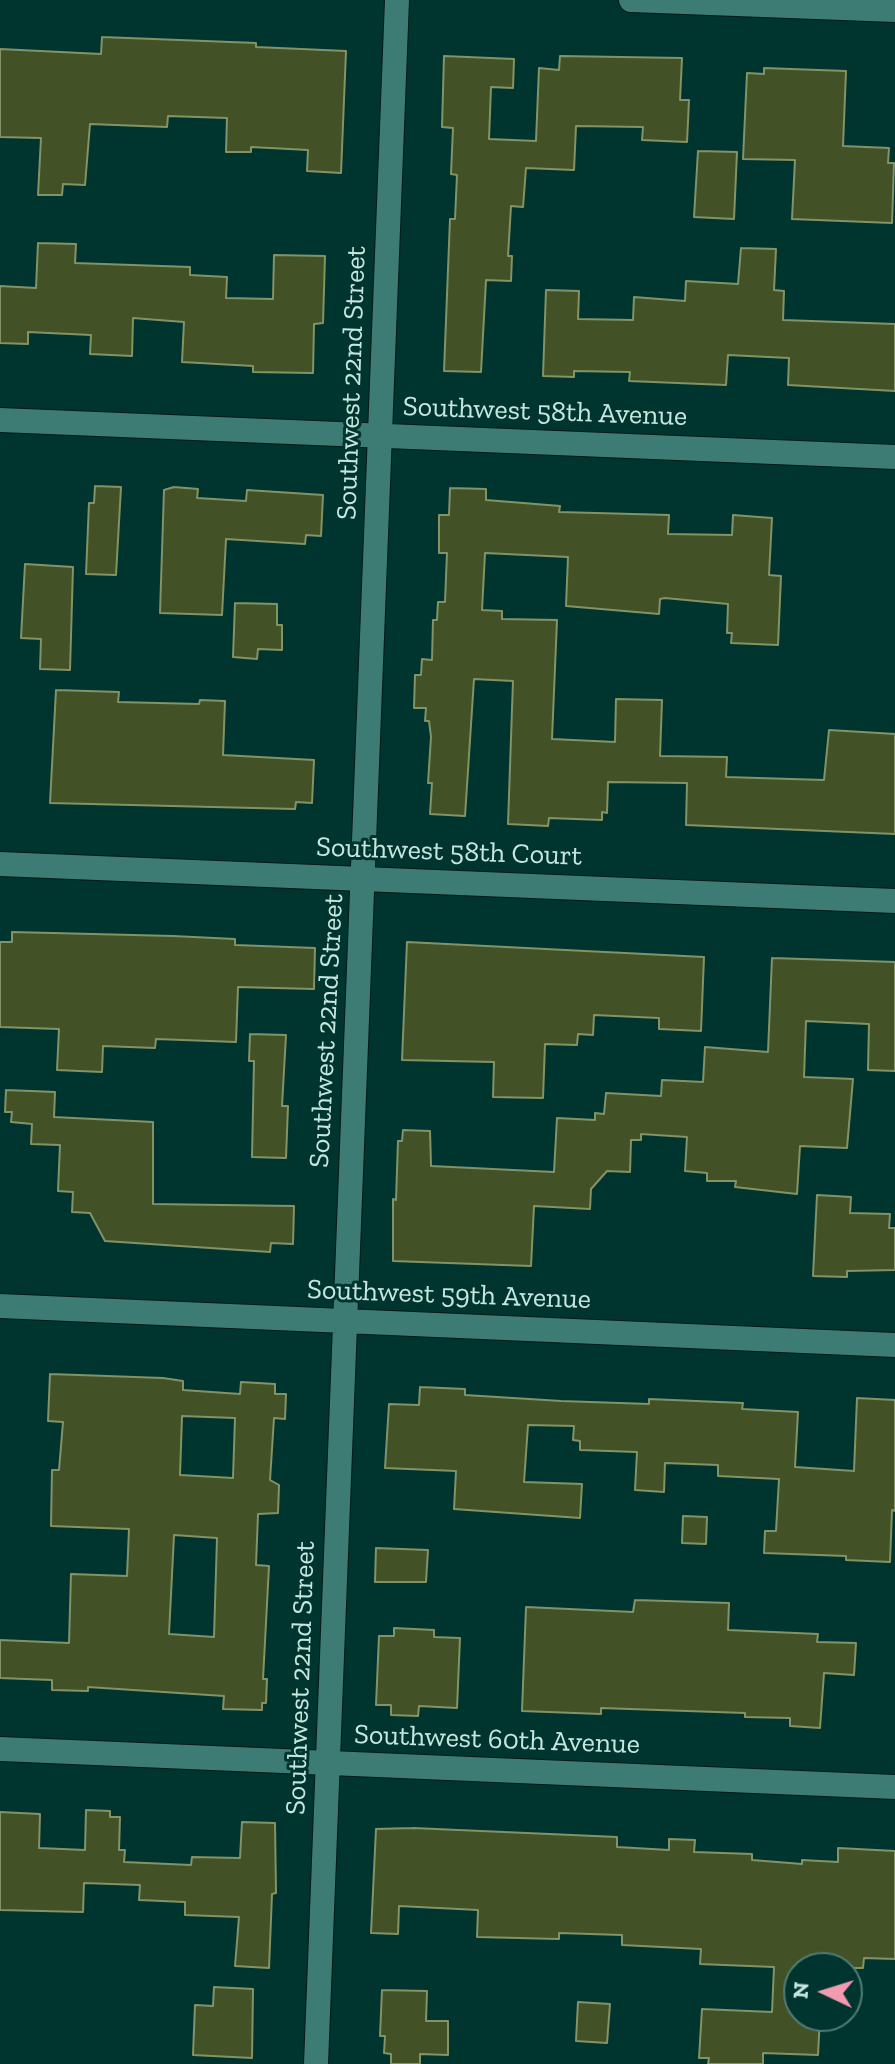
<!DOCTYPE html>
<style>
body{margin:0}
#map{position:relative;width:895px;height:2064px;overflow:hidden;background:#00352f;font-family:"Zilla Slab",serif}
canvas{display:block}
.north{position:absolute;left:783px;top:1952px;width:80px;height:80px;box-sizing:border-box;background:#00352f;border:2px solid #4f7c76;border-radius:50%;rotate:274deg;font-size:22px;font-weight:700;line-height:32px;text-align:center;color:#c6e6e0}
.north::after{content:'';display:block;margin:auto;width:28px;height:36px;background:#f29aaf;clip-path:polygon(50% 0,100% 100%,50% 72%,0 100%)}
</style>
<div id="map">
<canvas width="895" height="2064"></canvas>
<div class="north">N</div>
</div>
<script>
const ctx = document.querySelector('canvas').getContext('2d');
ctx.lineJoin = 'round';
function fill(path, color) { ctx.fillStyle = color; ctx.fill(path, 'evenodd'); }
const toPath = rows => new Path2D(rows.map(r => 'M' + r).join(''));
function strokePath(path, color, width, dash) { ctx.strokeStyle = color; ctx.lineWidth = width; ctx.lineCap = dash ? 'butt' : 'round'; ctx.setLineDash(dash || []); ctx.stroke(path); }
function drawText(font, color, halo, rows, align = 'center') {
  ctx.font = font + ' "Zilla Slab",serif'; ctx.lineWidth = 6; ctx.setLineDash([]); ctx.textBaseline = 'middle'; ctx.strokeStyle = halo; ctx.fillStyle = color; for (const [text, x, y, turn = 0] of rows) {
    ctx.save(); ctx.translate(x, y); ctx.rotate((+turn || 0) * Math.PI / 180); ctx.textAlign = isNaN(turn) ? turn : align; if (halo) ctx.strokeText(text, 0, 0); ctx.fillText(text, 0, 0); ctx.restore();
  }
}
const building = toPath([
 [102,37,256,43,256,47,346,51,341,173,307,171,308,150,251,147,251,152,226,152,227,118,168,116,167,127,90,124,85,185,63,184,62,195,38,195,41,138,0,137,0,49,101,54,102,37],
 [444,56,514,59,513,88,491,87,489,139,536,141,539,68,559,70,560,56,682,58,680,100,689,100,687,142,642,140,643,127,576,126,574,170,526,168,523,207,511,206,508,256,512,256,511,281,486,280,481,372,444,371,450,219,455,219,457,175,451,174,453,128,442,127,444,56],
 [764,68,846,71,843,146,889,148,888,163,894,163,892,223,792,219,795,160,743,159,747,73,764,74,764,68],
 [698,151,737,152,734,219,694,217,698,151],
 [38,243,76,244,75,263,190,267,190,275,227,277,226,298,273,299,274,255,325,256,323,323,314,324,313,373,253,372,253,366,182,362,184,322,133,318,132,356,90,354,91,335,28,332,28,344,0,343,0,286,36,288,38,243],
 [741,248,776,249,774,290,784,291,783,320,895,324,895,391,788,385,789,358,728,355,726,385,629,381,630,372,574,371,574,377,543,376,546,290,579,291,578,319,633,320,634,297,685,301,686,281,738,284,741,248],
 [95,486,121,487,116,575,86,574,89,503,94,503,95,486],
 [174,487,198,489,197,498,246,501,247,490,323,495,321,536,306,535,305,544,226,539,222,615,160,613,164,490,174,487],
 [450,488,486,489,486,500,560,506,559,512,669,515,668,534,732,535,733,515,772,518,769,575,781,576,778,645,731,643,732,633,727,633,728,604,665,598,660,599,659,614,566,606,568,557,485,553,482,610,502,611,502,619,557,620,552,739,615,742,616,699,662,700,660,756,727,757,726,777,824,780,829,730,895,734,895,834,686,825,687,783,608,782,607,813,602,812,602,820,549,818,548,826,508,824,513,681,474,679,465,816,430,814,432,783,428,783,431,737,429,721,425,721,426,708,414,708,415,675,421,675,422,659,432,660,433,620,437,620,438,602,445,602,447,553,439,553,439,515,449,515,450,488],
 [25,564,73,567,70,670,40,669,41,639,21,638,25,564],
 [235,603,277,604,277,625,282,625,282,650,258,649,257,659,233,657,235,603],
 [56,690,119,692,118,702,199,704,200,700,225,701,223,755,314,760,312,803,296,802,295,809,50,803,56,690],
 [12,932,173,936,235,939,235,945,315,948,314,989,238,987,236,1042,156,1039,155,1048,103,1046,102,1072,57,1070,59,1029,0,1027,0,942,12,942,12,932],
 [407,942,704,957,701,1031,659,1029,659,1018,594,1015,593,1035,578,1034,577,1045,545,1044,543,1098,493,1097,494,1062,402,1060,407,942],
 [772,958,895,962,895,1071,868,1070,869,1024,806,1021,804,1077,853,1079,847,1148,800,1146,797,1194,735,1187,736,1181,707,1181,707,1173,685,1171,687,1137,641,1134,641,1140,631,1140,630,1172,607,1171,591,1189,590,1209,534,1206,531,1266,393,1261,393,1199,396,1200,398,1141,402,1141,403,1130,430,1131,431,1166,554,1172,557,1118,595,1120,595,1113,604,1114,606,1093,661,1096,662,1080,703,1082,705,1047,768,1052,772,958],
 [250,1034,286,1035,282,1106,288,1106,286,1158,252,1157,254,1061,249,1061,250,1034],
 [6,1090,55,1092,54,1117,153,1122,153,1204,294,1206,293,1244,271,1243,270,1252,105,1241,90,1213,72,1212,73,1192,58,1191,60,1145,31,1144,32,1124,11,1122,12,1112,5,1112,6,1090],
 [817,1195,851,1197,850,1213,890,1214,889,1228,895,1228,895,1270,847,1271,847,1277,813,1276,817,1195],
 [50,1374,163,1378,183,1381,183,1390,240,1394,241,1382,275,1384,275,1394,286,1394,285,1419,274,1418,270,1480,279,1485,278,1513,258,1514,256,1565,269,1566,263,1679,267,1679,266,1703,262,1703,262,1710,223,1709,224,1696,88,1687,88,1691,52,1690,52,1680,0,1678,0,1640,69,1643,71,1574,127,1576,129,1529,51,1526,52,1470,59,1470,63,1422,48,1421,50,1374],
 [182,1416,235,1418,233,1478,180,1475,182,1416],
 [174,1535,217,1538,214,1637,169,1634,174,1535],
 [420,1387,465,1389,465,1395,561,1401,649,1404,649,1399,743,1403,742,1409,798,1412,795,1467,854,1471,857,1398,895,1400,895,1511,892,1510,890,1562,846,1560,846,1556,764,1553,765,1531,776,1531,779,1479,718,1476,718,1465,665,1463,664,1492,635,1490,637,1452,580,1450,580,1441,573,1440,574,1426,528,1425,524,1482,582,1484,580,1518,454,1509,456,1471,385,1468,389,1404,419,1405,420,1387],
 [683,1516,707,1517,706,1544,682,1543,683,1516],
 [376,1548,428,1550,426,1582,375,1582,376,1548],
 [635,1600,729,1603,728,1630,818,1634,817,1642,856,1643,854,1675,824,1673,820,1728,790,1726,790,1718,745,1717,745,1713,601,1708,601,1714,522,1711,526,1607,633,1612,635,1600],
 [394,1628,434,1630,434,1637,460,1638,457,1708,419,1706,418,1716,391,1715,391,1705,376,1705,379,1636,394,1636,394,1628],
 [86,1810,110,1811,110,1817,120,1817,119,1850,125,1850,124,1862,191,1865,192,1857,240,1858,242,1822,275,1823,276,1893,272,1894,269,1968,235,1966,239,1917,185,1915,185,1902,139,1900,140,1885,84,1883,83,1912,0,1910,0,1812,40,1814,39,1848,85,1850,86,1810],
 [413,1828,617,1837,617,1847,669,1850,669,1839,695,1840,694,1852,752,1854,752,1860,802,1864,802,1860,838,1862,838,1848,895,1851,895,1959,864,1958,863,1968,799,1968,799,2016,820,2016,818,2055,763,2053,763,2064,708,2064,709,2058,699,2058,702,2009,772,2012,774,1967,700,1964,701,1949,622,1945,622,1935,559,1933,559,1939,477,1937,478,1910,399,1906,398,1934,371,1933,376,1829,413,1828],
 [214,1987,253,1989,252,2058,193,2055,195,2005,213,2006,214,1987],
 [382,1990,427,1991,426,2021,448,2021,448,2055,420,2054,420,2064,391,2064,391,2054,384,2053,385,2036,380,2036,382,1990],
 [578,2002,610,2004,607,2043,576,2041,578,2002]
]);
fill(building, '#435126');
strokePath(building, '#839366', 2);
const street = toPath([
 [631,0,895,10],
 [0,420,895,457],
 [0,864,895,901],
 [0,1306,895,1345],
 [0,1749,895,1787],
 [316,2064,397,0]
]);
strokePath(street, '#051916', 26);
strokePath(street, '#3c7c74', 24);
drawText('28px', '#c6e6e0', '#00352f', [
 ["Southwest 22nd Street",352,383,-88],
 ["Southwest 58th Avenue",545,412,2],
 ["Southwest 58th Court",449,852,2],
 ["Southwest 22nd Street",327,1031,-87],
 ["Southwest 59th Avenue",449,1295,2],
 ["Southwest 22nd Street",301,1678,-88],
 ["Southwest 60th Avenue",497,1740,2]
]);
</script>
